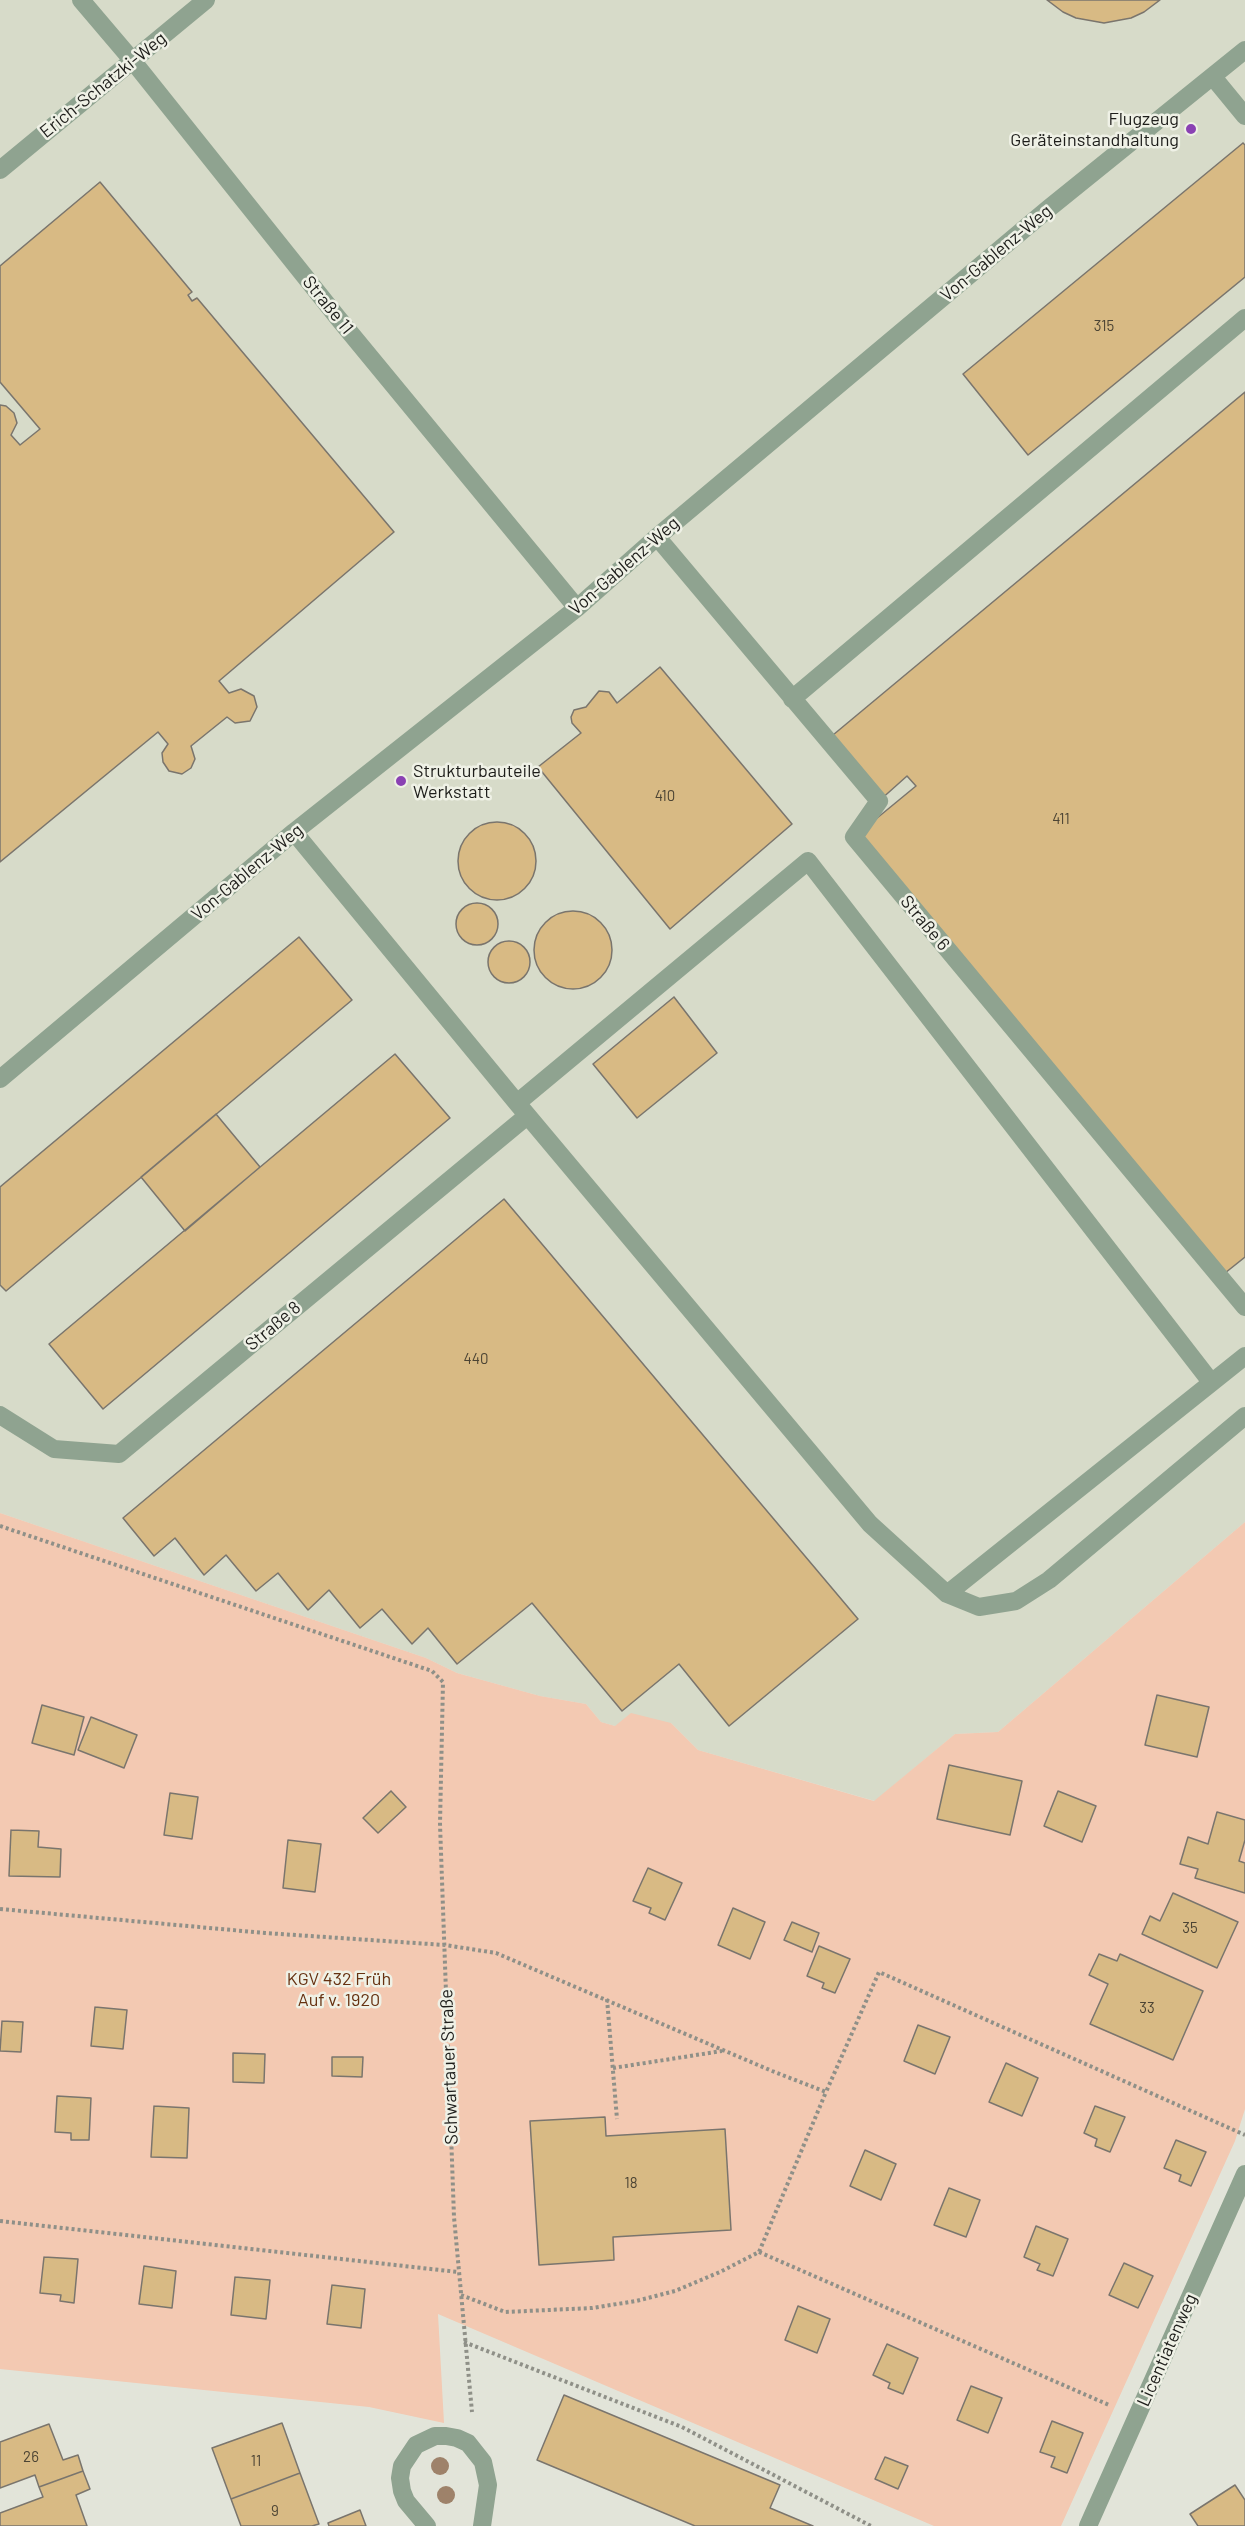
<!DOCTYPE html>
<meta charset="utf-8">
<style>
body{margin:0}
canvas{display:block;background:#e2e4d9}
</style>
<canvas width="1245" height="2526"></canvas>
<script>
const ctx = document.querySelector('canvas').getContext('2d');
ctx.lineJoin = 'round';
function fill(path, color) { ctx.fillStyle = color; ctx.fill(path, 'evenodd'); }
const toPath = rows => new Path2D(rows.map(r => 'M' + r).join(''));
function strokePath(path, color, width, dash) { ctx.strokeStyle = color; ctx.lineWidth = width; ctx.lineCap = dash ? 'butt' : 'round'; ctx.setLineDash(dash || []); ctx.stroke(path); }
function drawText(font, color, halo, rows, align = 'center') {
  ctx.font = font + ' Barlow,sans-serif'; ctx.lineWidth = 5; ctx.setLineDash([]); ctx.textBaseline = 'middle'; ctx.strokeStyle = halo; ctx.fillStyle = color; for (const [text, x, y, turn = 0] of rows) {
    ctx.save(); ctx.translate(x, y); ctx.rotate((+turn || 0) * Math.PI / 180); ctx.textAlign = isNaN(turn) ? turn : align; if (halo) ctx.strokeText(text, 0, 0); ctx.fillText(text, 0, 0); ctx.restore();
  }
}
fill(toPath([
 [0,0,1245,0,1245,1522,998,1732,955,1734,875,1801,698,1750,671,1723,615,1726,601,1722,586,1704,540,1696,457,1673,426,1658,0,1513]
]), '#d7dbc9');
fill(toPath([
 [0,1513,426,1658,457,1673,540,1696,586,1704,601,1722,615,1726,631,1713,671,1723,698,1750,874,1801,955,1734,998,1732,1245,1522,1245,2109,1235,2141,1061,2526,934,2526,438,2314,444,2423,369,2407,0,2369]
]), '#f3c9b2');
const building = toPath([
 [1047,0,1160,0,1144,12,1131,18,1104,23,1076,18,1063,12,1047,0],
 [1243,143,1245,145,1245,277,1028,455,963,374,1243,143],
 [100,182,192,292,188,295,192,301,197,298,394,532,219,681,229,693,241,689,254,696,257,707,250,721,235,723,227,717,191,746,195,759,191,768,182,774,169,771,163,762,162,753,168,744,158,732,0,862,0,405,6,406,14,413,17,423,11,435,20,445,40,429,0,382,0,266,100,182],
 [1245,392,1245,1257,1220,1277,854,837,916,786,907,776,879,801,827,740,1245,392],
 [660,667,792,824,670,929,538,767,581,733,572,723,571,717,574,710,586,707,599,691,609,692,617,703,660,667],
 '458 861a39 39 0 1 1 78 0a39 39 0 1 1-78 0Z',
 '456 924a21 21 0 1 1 42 0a21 21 0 1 1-42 0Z',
 '534 950a39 39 0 1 1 78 0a39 39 0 1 1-78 0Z',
 [299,937,352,1000,6,1291,0,1285,0,1187,299,937],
 '488 962a21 21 0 1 1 42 0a21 21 0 1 1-42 0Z',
 [674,997,717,1053,637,1118,593,1064,674,997],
 [395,1054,450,1118,103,1409,49,1344,395,1054],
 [216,1114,260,1167,185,1231,141,1177,216,1114],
 [504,1199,858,1619,729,1726,679,1664,622,1711,532,1603,457,1664,428,1628,412,1644,382,1609,360,1628,329,1590,308,1610,278,1573,256,1591,226,1555,204,1575,175,1538,154,1556,123,1518,504,1199],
 [1157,1695,1209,1707,1197,1757,1145,1745,1157,1695],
 [42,1705,84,1717,74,1755,32,1743,42,1705],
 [91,1717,137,1735,124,1768,78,1750,91,1717],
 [949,1765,1022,1781,1010,1835,937,1819,949,1765],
 [391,1791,406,1807,378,1833,363,1818,391,1791],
 [1058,1791,1096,1806,1082,1842,1044,1826,1058,1791],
 [170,1793,198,1797,192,1839,164,1835,170,1793],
 [1217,1812,1245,1820,1245,1840,1239,1861,1245,1863,1245,1893,1195,1878,1198,1869,1180,1864,1188,1837,1208,1844,1217,1812],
 [11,1830,39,1831,38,1847,61,1849,60,1877,9,1876,11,1830],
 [288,1840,321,1844,315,1892,283,1888,288,1840],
 [648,1868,682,1883,665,1920,649,1913,651,1908,633,1901,648,1868],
 [1173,1893,1238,1922,1217,1968,1142,1934,1150,1916,1160,1921,1173,1893],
 [733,1908,765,1922,750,1959,718,1945,733,1908],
 [792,1922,819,1933,812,1952,784,1940,792,1922],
 [819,1946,850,1959,835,1993,822,1988,824,1983,807,1976,819,1946],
 [1099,1954,1117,1961,1120,1954,1203,1991,1173,2060,1090,2024,1108,1984,1089,1975,1099,1954],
 [95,2007,127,2010,123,2049,91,2046,95,2007],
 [2,2021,23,2022,21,2052,0,2051,2,2021],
 [918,2025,950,2037,935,2074,904,2061,918,2025],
 [233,2053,265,2054,264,2083,233,2082,233,2053],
 [332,2057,363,2057,362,2077,332,2076,332,2057],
 [1006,2063,1038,2078,1022,2116,989,2102,1006,2063],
 [57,2096,91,2098,89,2140,71,2140,71,2133,55,2132,57,2096],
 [154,2106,189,2108,187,2158,151,2157,154,2106],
 [1095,2106,1125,2117,1110,2152,1095,2146,1097,2139,1084,2133,1095,2106],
 [605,2117,606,2136,725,2129,731,2230,613,2237,614,2260,539,2265,530,2121,605,2117],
 [1176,2140,1206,2152,1191,2186,1179,2181,1181,2175,1164,2168,1176,2140],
 [865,2150,896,2164,881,2200,850,2186,865,2150],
 [949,2188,980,2200,966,2237,934,2225,949,2188],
 [1036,2226,1068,2239,1053,2276,1037,2270,1040,2264,1024,2257,1036,2226],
 [44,2257,78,2259,74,2303,60,2301,61,2295,40,2293,44,2257],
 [1124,2263,1153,2276,1138,2308,1109,2295,1124,2263],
 [144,2266,176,2271,172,2308,139,2304,144,2266],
 [235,2277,270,2280,266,2319,231,2315,235,2277],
 [332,2285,365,2289,361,2328,327,2324,332,2285],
 [798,2306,830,2319,817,2353,785,2340,798,2306],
 [887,2344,918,2358,903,2394,888,2388,890,2383,873,2375,887,2344],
 [971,2386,1002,2398,988,2433,957,2420,971,2386],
 [564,2395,780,2485,770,2508,813,2526,695,2526,537,2460,564,2395],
 [1052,2421,1083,2433,1067,2473,1051,2467,1055,2457,1040,2452,1052,2421],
 [282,2423,300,2473,231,2499,212,2448,282,2423],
 [49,2424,63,2460,78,2455,83,2471,39,2487,35,2475,0,2488,0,2442,49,2424],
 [885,2457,908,2466,898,2489,875,2479,885,2457],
 [83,2471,90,2489,76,2495,87,2526,0,2526,0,2513,43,2497,39,2487,83,2471],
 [300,2473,319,2524,312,2526,241,2526,231,2499,300,2473],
 [1235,2485,1245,2500,1245,2526,1198,2526,1190,2514,1235,2485],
 [360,2510,366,2526,329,2526,328,2523,360,2510]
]);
fill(building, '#d8ba84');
strokePath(building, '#7a756d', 1.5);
strokePath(toPath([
 [0,1526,432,1671,443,1682,440,1824,454,2217,472,2412],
 [0,1909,265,1933,445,1945,496,1953,772,2071,826,2092,879,1972,1245,2135],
 [607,1999,617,2119],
 [613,2068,722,2051],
 [0,2221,458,2272],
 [759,2252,1109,2405],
 [461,2295,505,2312,592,2308,636,2301,675,2291,720,2272,759,2252,826,2092],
 [464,2342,682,2427,871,2526]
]), '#8f9088', 4, [3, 3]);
strokePath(toPath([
 [81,0,132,60,338,318,577,608],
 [1213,77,1245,116],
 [0,170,206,0],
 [657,537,879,801,854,837,1245,1307],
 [792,699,1245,318],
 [294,832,517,1103,870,1524,947,1594,979,1607,1016,1601,1049,1580,1245,1416],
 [0,1079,294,832,577,608,657,537,1048,209,1245,50],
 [517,1103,808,861,1211,1382],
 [0,1415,54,1449,119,1454,527,1116],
 [947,1594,1245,1356]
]), '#8fa390', 18);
strokePath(toPath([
 [427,2526,406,2501,402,2491,400,2478,402,2466,416,2445,435,2436,446,2436,457,2438,468,2443,483,2462,488,2485,482,2526],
 [1088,2526,1245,2174]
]), '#8fa390', 18);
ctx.fillStyle = '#9e826a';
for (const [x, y] of [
 [440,2466],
 [446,2495]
]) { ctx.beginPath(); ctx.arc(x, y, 9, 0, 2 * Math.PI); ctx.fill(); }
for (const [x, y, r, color] of [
 [1191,129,6,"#8a41b3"],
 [401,781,6,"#8a41b3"]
]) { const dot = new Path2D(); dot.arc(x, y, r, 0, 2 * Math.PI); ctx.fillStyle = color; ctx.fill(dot); strokePath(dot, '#eff1e6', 2); }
drawText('15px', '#4c4434', null, [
 ["315",1104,326],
 ["410",665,796],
 ["411",1061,819],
 ["440",476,1359],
 ["35",1190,1928],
 ["33",1147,2008],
 ["18",631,2183],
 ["26",31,2457],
 ["11",256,2461],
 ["9",275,2511]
]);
drawText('18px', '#1d1d1a', '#eff1e6', [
 ["Erich-Schatzki-Weg",103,85,-39],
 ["Von-Gablenz-Weg",996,253,-40],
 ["Straße 11",328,305,51],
 ["Von-Gablenz-Weg",624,566,-41],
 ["Von-Gablenz-Weg",247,872,-40],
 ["Straße 6",925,923,50],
 ["Straße 8",273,1326,-40],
 ["Schwartauer Straße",449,2067,-92],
 ["Licentiatenweg",1167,2350,-66]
]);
drawText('18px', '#1d1d1a', '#eff1e6', [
 ["Flugzeug",1179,119],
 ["Geräteinstandhaltung",1179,140],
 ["Strukturbauteile",413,771,"left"],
 ["Werkstatt",413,792,"left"]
], 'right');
drawText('18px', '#663110', '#eff1e6', [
 ["KGV 432 Früh",339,1979],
 ["Auf v. 1920",339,2000]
]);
</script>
